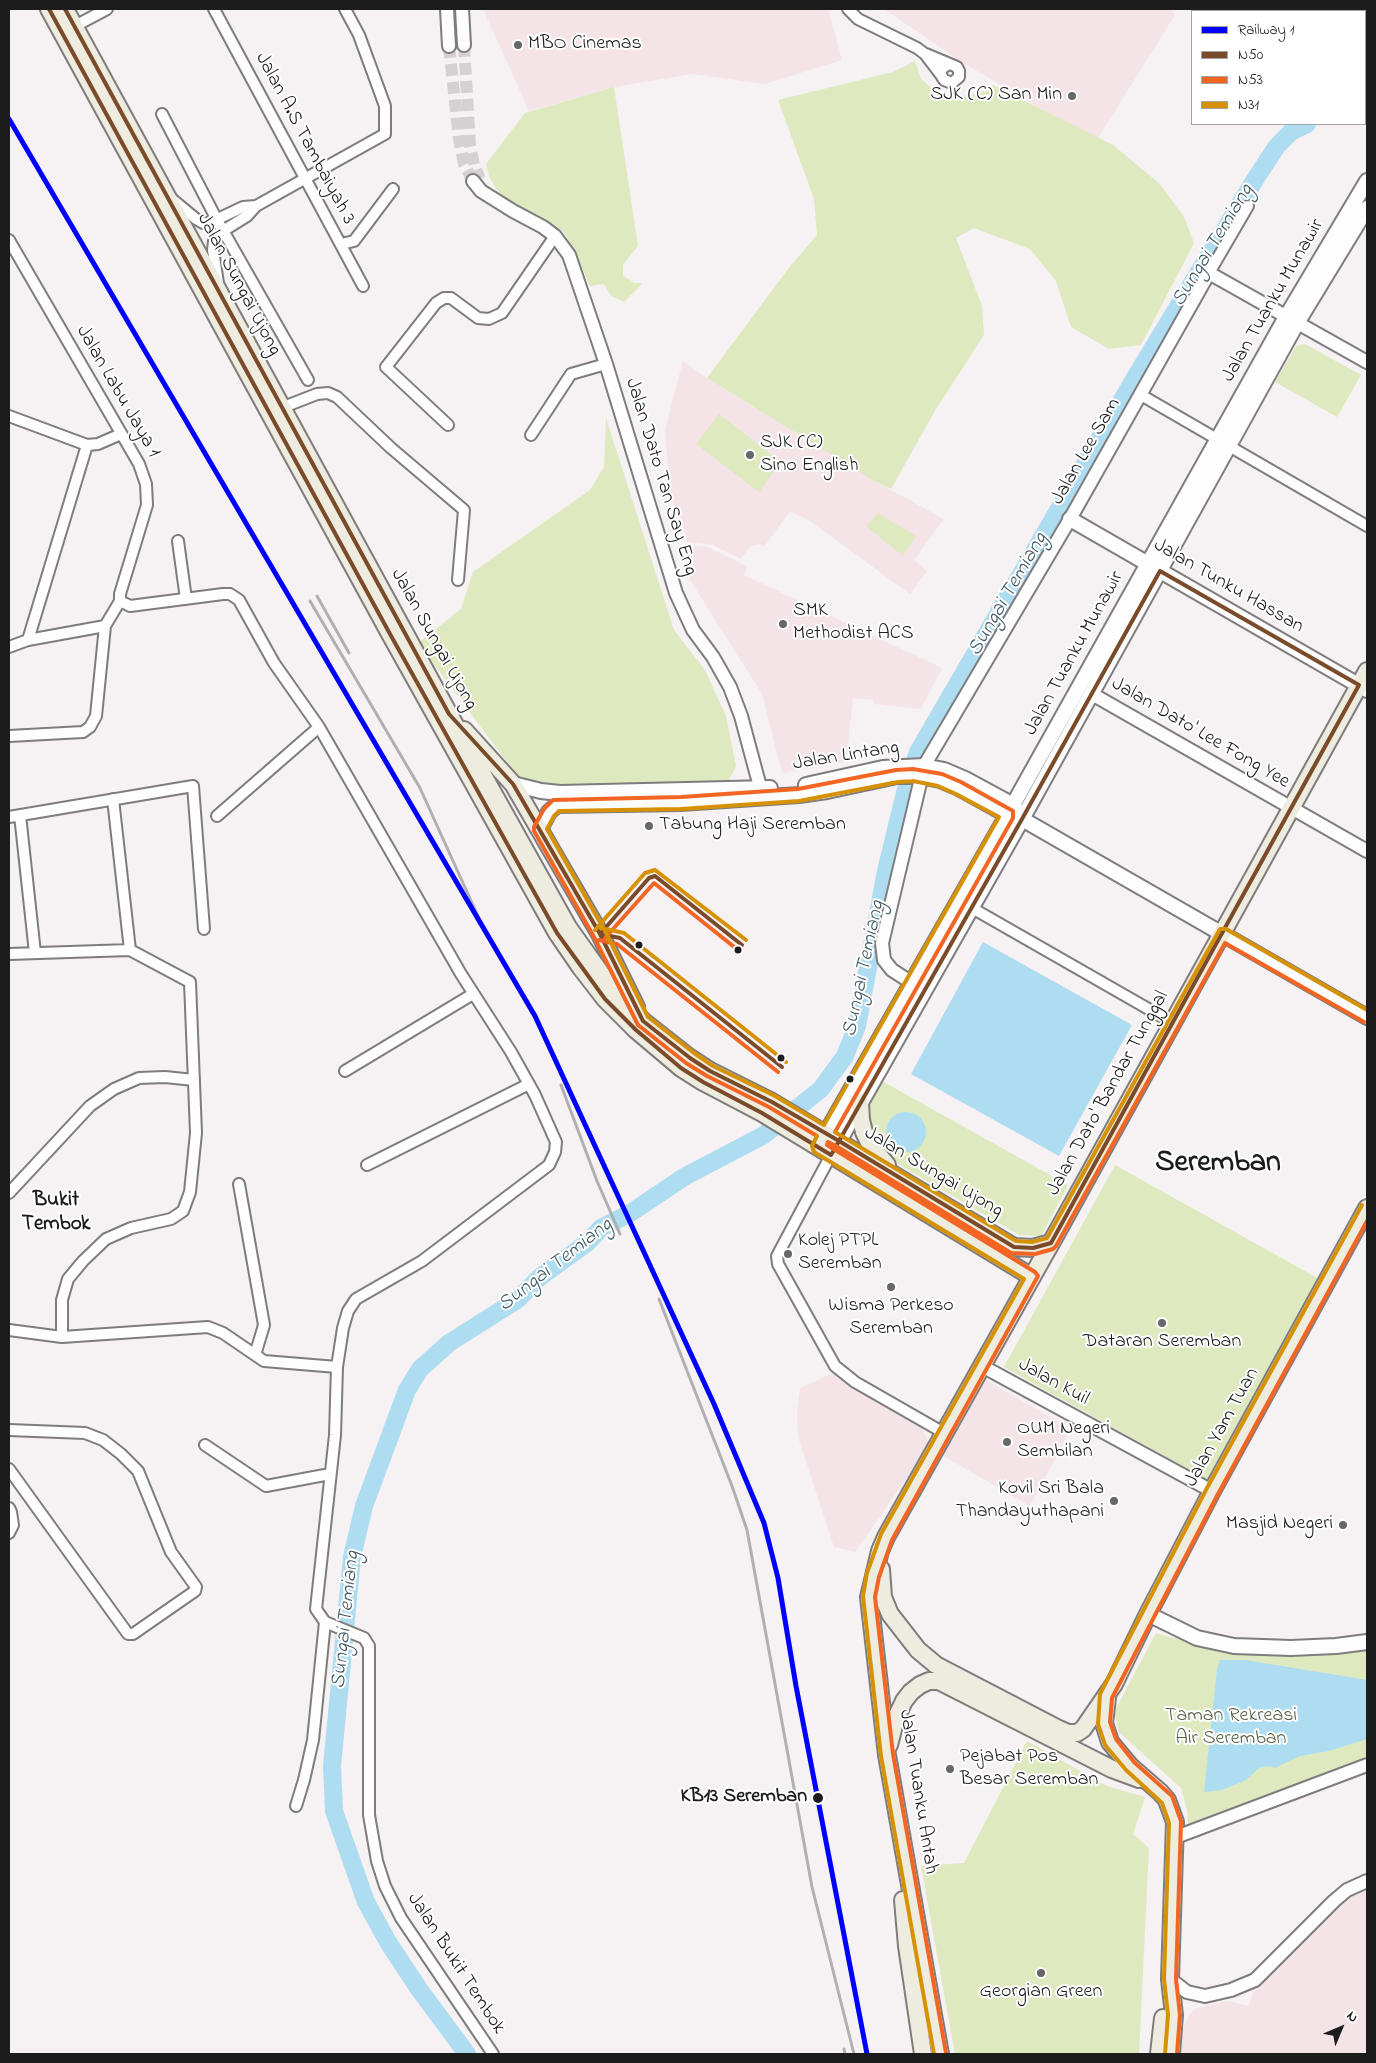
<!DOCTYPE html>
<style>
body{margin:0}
#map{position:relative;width:1376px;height:2063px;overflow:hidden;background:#f6f1f2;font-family:"Indie Flower",sans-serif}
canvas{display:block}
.frame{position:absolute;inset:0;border:10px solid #1c1c1c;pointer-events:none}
.legend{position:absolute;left:1191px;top:10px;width:175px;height:115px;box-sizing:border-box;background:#fff;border:1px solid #a4a4a4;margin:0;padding:6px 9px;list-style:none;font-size:15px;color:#1c1c1c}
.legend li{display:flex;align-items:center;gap:10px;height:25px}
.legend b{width:25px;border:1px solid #a4a4a4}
.north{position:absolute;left:1316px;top:2003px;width:50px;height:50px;-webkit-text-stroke:4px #fff;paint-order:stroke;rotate:45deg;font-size:14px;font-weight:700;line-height:20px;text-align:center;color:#1c1c1c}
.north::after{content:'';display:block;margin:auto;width:18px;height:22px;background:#1c1c1c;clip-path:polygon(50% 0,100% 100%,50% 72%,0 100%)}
</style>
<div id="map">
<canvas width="1376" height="2063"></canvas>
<div class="frame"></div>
<ul class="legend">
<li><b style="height:6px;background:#00f"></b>Railway 1</li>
<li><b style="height:6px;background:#7a4b2a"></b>N50</li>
<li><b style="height:6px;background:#f26522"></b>N53</li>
<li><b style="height:6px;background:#d69104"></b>N31</li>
</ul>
<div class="north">N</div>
</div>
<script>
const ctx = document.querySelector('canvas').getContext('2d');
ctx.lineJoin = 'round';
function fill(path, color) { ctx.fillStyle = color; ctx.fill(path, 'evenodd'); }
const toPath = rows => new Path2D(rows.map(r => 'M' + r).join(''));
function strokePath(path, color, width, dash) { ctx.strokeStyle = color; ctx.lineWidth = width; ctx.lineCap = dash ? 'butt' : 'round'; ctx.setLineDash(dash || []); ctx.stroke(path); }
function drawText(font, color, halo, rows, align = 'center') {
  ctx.font = font + ' "Indie Flower",sans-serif'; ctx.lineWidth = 4; ctx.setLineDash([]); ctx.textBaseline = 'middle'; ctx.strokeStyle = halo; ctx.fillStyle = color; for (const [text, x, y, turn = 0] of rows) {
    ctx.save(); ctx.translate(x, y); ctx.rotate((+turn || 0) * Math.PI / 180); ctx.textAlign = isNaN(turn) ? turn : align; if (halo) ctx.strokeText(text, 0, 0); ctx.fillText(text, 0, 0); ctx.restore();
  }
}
fill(toPath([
 [483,9,828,9,842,60,765,84,692,74,614,87,529,111],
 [884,9,1171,9,1175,15,1096,141,965,64],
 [683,361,707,378,874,481,944,519,914,560,927,571,910,594,810,521,790,511,764,547,760,544,750,546,741,559,713,545,687,542,680,517,675,512,670,494,665,429],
 [687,545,707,547,747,566,744,575,942,668,921,709,874,704,874,700,853,698,846,762,782,773,762,694,690,580],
 [833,1373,922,1429,930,1445,855,1552,834,1547,798,1437,797,1410,800,1388],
 [986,1380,1071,1429,1030,1506,942,1455],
 [1367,1887,1367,2054,1179,2054,1181,2033,1189,2014,1197,2008,1228,2001,1249,2006,1252,1994,1335,1908]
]), '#f4e4e8');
fill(toPath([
 [915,61,921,79,936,92,950,96,966,96,980,93,993,85,1113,145,1160,184,1184,217,1194,243,1141,345,1109,349,1071,327,1056,281,1030,249,974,228,956,238,982,306,984,335,936,409,891,489,874,481,707,378,788,269,817,235,814,199,778,100,893,72],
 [614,87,638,246,623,265,623,276,635,283,643,283,624,302,611,296,604,284,590,286,574,249,563,231,507,199,496,189,489,176,486,164,525,113],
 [1305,344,1361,375,1337,417,1275,382,1296,346],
 [719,414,781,462,759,492,696,444],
 [606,418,674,630,705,670,726,716,736,766,728,782,535,790,522,782,418,643,461,609,473,572,590,490,604,467],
 [878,513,916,536,903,556,866,526],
 [880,1080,1068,1185,1041,1236,1019,1235,893,1161,881,1148,871,1131,866,1104],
 [1115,1165,1319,1279,1208,1480,1004,1367],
 [1156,1633,1212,1649,1281,1655,1367,1650,1367,1756,1188,1827,1187,1810,1181,1788,1119,1732,1114,1712],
 [1027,1741,1107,1786,1145,1797,1133,1834,1149,1848,1139,2054,955,2054,921,1866,964,1863]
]), '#dee9c0');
fill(toPath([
 [983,942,1132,1025,1059,1156,911,1074],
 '886 1132a20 20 0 1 1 40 0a20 20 0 1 1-40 0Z',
 [1220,1660,1245,1660,1367,1680,1367,1739,1329,1751,1300,1756,1275,1768,1268,1766,1259,1768,1246,1780,1222,1790,1204,1792,1217,1669]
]), '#aedcf1');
strokePath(toPath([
 [1365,106,1367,105],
 [467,2054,419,1989,388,1942,366,1902,334,1811,332,1766,352,1557,364,1506,407,1390,420,1369,449,1343,517,1300,540,1277,587,1243,601,1228,632,1212,684,1177,764,1135,821,1089,845,1056,857,1026,886,871,905,793,918,752,1136,376,1256,178,1277,146,1292,131,1307,124]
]), '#aedcf1', 18);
strokePath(toPath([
 [464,45,470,145,474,165,480,179],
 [449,46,459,139,464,164,473,181]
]), '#d5d1d2', 12, [12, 6]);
const minor = toPath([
 [214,9,363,286],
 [848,9,858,19,917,48,925,54,941,75],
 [1357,9,1360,11],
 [1224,11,1225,9],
 [1282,11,1289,9],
 [75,26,107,9],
 [926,54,957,67,959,71,959,77,952,83,944,80,941,75,941,69,949,64],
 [162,114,217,220,308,380],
 [173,200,196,219,203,223,209,223,243,207,256,206],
 [9,240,139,464,146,484,147,505,120,594,120,601],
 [341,244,354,241,393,189],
 [1209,273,1248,206],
 [218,283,213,250,214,241,218,234,247,216,256,206,385,134,385,106,359,35,345,9],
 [1141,395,1367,526],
 [281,408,317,394,328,393,337,397,391,448,464,510,458,580],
 [9,416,87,445,98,444,121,434],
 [448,425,386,367,436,303,444,298,451,298,478,318,489,319,502,313,555,236],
 [531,435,571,374,606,364],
 [178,541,186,599],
 [120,601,130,606,223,594,230,594,239,600,274,663,319,727,461,974,511,1052,535,1095,556,1142,555,1152,549,1165,422,1261,356,1299,348,1311,343,1328,337,1367,335,1435,316,1609,325,1622,313,1740,304,1780,296,1806],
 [28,640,87,445],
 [9,647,28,640,105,626],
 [9,736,83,732,90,727,96,716,105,626,120,601],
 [113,799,130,950],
 [20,815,35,953],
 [217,816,319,727],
 [9,817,193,786,204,929],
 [972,908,1173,1023],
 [9,954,130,950,190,982,196,1133,190,1192,183,1211,171,1219,131,1228,106,1239,83,1261,68,1279,62,1300,62,1337],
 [345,1071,473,994],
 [831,1155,777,1256,778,1264,835,1366,855,1382,944,1433],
 [367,1165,529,1084],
 [239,1184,264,1325,255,1355],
 [9,1193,90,1106,114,1089,139,1078,165,1077,194,1080],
 [9,1330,62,1337,208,1327,223,1333,264,1361,337,1367],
 [9,1430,85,1433,103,1440,121,1454,138,1471,171,1552,196,1587,195,1591,133,1634,128,1634,9,1469],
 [205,1445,266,1486,330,1474],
 [9,1508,11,1512,13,1525,9,1533],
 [325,1622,364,1638,369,1646,369,1815,377,1861,385,1886,401,1918,493,2054]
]);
const tertiary = toPath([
 [447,9,449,46],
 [462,9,464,45],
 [473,181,481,191,513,211,543,227,555,236,569,255,606,364,676,593,693,630,713,657,730,687,741,716,763,798],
 [1092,694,1367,851],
 [912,983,892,970,884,960,882,943,924,766,1070,519,1209,273,1367,362],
 [982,1366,1212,1491],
 [1176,1837,1367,1765],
 [1170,1979,1187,1992,1205,1996,1231,1990,1255,1980,1334,1901,1347,1890,1367,1881]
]);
const secondary = toPath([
 [1070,519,1367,690],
 [513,784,541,791,560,793,770,788],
 [806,785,883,768,924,766,944,770,965,779,1013,805,1018,812],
 [540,829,549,812,557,805,681,803,799,795,827,791,897,776,920,776,940,780,959,788,1008,815,1022,819,1367,1017],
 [821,1142,1013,805,1286,317,1367,181],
 [834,1150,1022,819,1297,323,1367,208],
 [1148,1614,1197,1638,1234,1646,1291,1648,1336,1646,1367,1642]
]);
const trunk = toPath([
 [49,9,390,634,557,933,581,968,605,999,636,1030,681,1068,703,1082,762,1113,1032,1277],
 [65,9,449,714,568,927,615,993,643,1021,690,1058,710,1071,772,1102,1014,1247,1033,1248,1051,1243],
 [464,730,513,784,600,934,636,1007],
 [860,1103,861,1120,864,1132,870,1145,887,1165],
 [881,1569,883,1597,890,1614,918,1650,936,1665,1059,1729,1068,1733,1077,1733,1083,1729,1114,1684,1148,1614,1212,1491,1367,1208],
 [1107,1698,1104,1723,1110,1742,1130,1766,1160,1792,1167,1800,1175,1822,1170,1979,1174,2015,1171,2054],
 [889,1745,896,1718,904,1701,911,1692,920,1685,929,1681,939,1681,1112,1769,1139,1779],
 [903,1900,907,1946,923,2054],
 [940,2054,887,1755,869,1597,880,1551,886,1537,1051,1243,1367,671],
 [1159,2054,1163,2018]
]);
strokePath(minor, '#7e7c7c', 14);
strokePath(tertiary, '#7e7c7c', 16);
strokePath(secondary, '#7e7c7c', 18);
strokePath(trunk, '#7e7c7c', 20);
strokePath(minor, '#fefdfd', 10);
strokePath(tertiary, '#fefdfd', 12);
strokePath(secondary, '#fefdfd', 14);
strokePath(trunk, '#eeebdf', 16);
strokePath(toPath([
 [317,596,349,653],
 [310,601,420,788,482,925],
 [561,1085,597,1181,620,1234],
 [659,1299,732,1486,747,1530,812,1887,854,2054],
 [844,2049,845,2054]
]), '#b0b0b0', 3);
strokePath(toPath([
 [49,9,390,634,557,933,605,999,636,1030,681,1068,703,1082,762,1113,831,1155,839,1141],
 [65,9,449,714,513,784,600,934,643,1021,690,1058,710,1071,772,1102,839,1141],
 [1160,571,1359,685,1051,1243,1033,1248,1014,1247,839,1141,1022,819,1160,571],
 [600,934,620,938,782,1067],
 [600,934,649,878,655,876,742,945]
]), '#7a4b2a', 4);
strokePath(toPath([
 [605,938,654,883,738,950],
 [599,940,617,944,778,1072],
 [817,1136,769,1107,707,1076,686,1063,638,1025,594,937,534,831,534,827,544,809,553,800,681,797,798,789,896,770,913,769,942,774,961,782,1013,811,1013,818,835,1132],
 [946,2053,893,1754,875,1597,879,1577,892,1540,1038,1276,1035,1272,827,1145,828,1142,836,1146,1011,1253,1035,1254,1053,1249,1056,1246,1225,943,1364,1022],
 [1177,2054,1180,2015,1176,1979,1181,1821,1172,1796,1134,1762,1116,1739,1110,1722,1112,1698,1218,1494,1367,1221]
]), '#f26522', 4);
strokePath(toPath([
 [913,781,938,786,956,794,999,817,824,1125,775,1096,713,1066,694,1053,648,1017,605,931,547,829,554,816,559,811,681,809,799,801,898,782,913,781],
 [601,928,624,933,786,1062],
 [595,930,645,873,655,870,746,940],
 [835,1132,1016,1241,1032,1242,1047,1238,1220,929,1226,929,1367,1010],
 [817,1136,812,1146,814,1152,1024,1279,881,1534,867,1573,863,1596,881,1756,934,2054],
 [1165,2054,1168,2015,1164,1979,1169,1823,1162,1803,1126,1770,1105,1745,1098,1724,1100,1694,1207,1488,1362,1205]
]), '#d69104', 4);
strokePath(toPath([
 [9,119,535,1016,714,1404,764,1523,778,1578,796,1686,867,2054]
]), '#00f', 5);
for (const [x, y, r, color] of [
 [518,45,5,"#686767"],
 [1072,96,5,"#686767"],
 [750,455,5,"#686767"],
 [783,624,5,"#686767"],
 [649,826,5,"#686767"],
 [639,945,4.5,"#1c1c1c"],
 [738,950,4.5,"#1c1c1c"],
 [781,1058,4.5,"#1c1c1c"],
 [850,1079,4.5,"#1c1c1c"],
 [788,1254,5,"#686767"],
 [891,1287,5,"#686767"],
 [1162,1323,5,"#686767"],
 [1007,1442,5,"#686767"],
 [1114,1501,5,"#686767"],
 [1343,1525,5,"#686767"],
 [950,1769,5,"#686767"],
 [818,1798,6,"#1c1c1c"],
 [1041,1973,5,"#686767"]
]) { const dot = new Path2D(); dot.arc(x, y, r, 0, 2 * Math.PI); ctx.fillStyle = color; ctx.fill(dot); strokePath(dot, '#fff', 2); }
drawText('20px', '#1c1c1c', '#fff', [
 ["MBO Cinemas",528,45],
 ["SJK (C) San Min",1062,96,"right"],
 ["SJK (C)",760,444],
 ["Sino English",760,467],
 ["SMK",793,612],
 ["Methodist ACS",793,635],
 ["Tabung Haji Seremban",659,826],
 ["Kolej PTPL",798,1242],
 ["Seremban",798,1265],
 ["Wisma Perkeso",891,1307,"center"],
 ["Seremban",891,1330,"center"],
 ["Dataran Seremban",1162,1343,"center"],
 ["OUM Negeri",1017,1430],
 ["Sembilan",1017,1453],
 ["Kovil Sri Bala",1104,1490,"right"],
 ["Thandayuthapani",1104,1513,"right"],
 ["Masjid Negeri",1333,1525,"right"],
 ["Pejabat Pos",960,1758],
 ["Besar Seremban",960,1781],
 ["Georgian Green",1041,1993,"center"]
], 'left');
drawText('20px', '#1c1c1c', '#fff', [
 ["Jalan A.S Tambaiyah 3",304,139,62],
 ["Jalan Sungai Ujong",238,285,62],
 ["Jalan Tuanku Munawir",1274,301,-60],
 ["Jalan Labu Jaya 1",117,392,60],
 ["Jalan Lee Sam",1087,452,-60],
 ["Jalan Dato Tan Say Eng",660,477,73],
 ["Jalan Tunku Hassan",1228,587,30],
 ["Jalan Sungai Ujong",433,640,61],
 ["Jalan Tuanku Munawir",1075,654,-61],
 ["Jalan Dato' Lee Fong Yee",1200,734,30],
 ["Jalan Lintang",846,757,-9],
 ["Jalan Dato' Bandar Tunggal",1109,1094,-61],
 ["Jalan Sungai Ujong",933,1173,31],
 ["Jalan Kuil",1053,1383,29],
 ["Jalan Yam Tuan",1223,1428,-61],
 ["Jalan Tuanku Antah",917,1792,81],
 ["Jalan Bukit Tembok",455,1964,57]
]);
drawText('20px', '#596147', '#fff', [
 ["Taman Rekreasi",1231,1717],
 ["Air Seremban",1231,1740]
]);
drawText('bold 20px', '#1c1c1c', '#fff', [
 ["KB13 Seremban",807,1798]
], 'right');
drawText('italic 21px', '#445c67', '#fff', [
 ["Sungai Temiang",1214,246,-59],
 ["Sungai Temiang",1009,595,-60],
 ["Sungai Temiang",865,969,-78],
 ["Sungai Temiang",556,1266,-38],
 ["Sungai Temiang",347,1620,-84]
]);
drawText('bold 21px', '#1c1c1c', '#fff', [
 ["Bukit",56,1202],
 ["Tembok",56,1226]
]);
drawText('bold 30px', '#1c1c1c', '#fff', [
 ["Seremban",1218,1165]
]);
</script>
